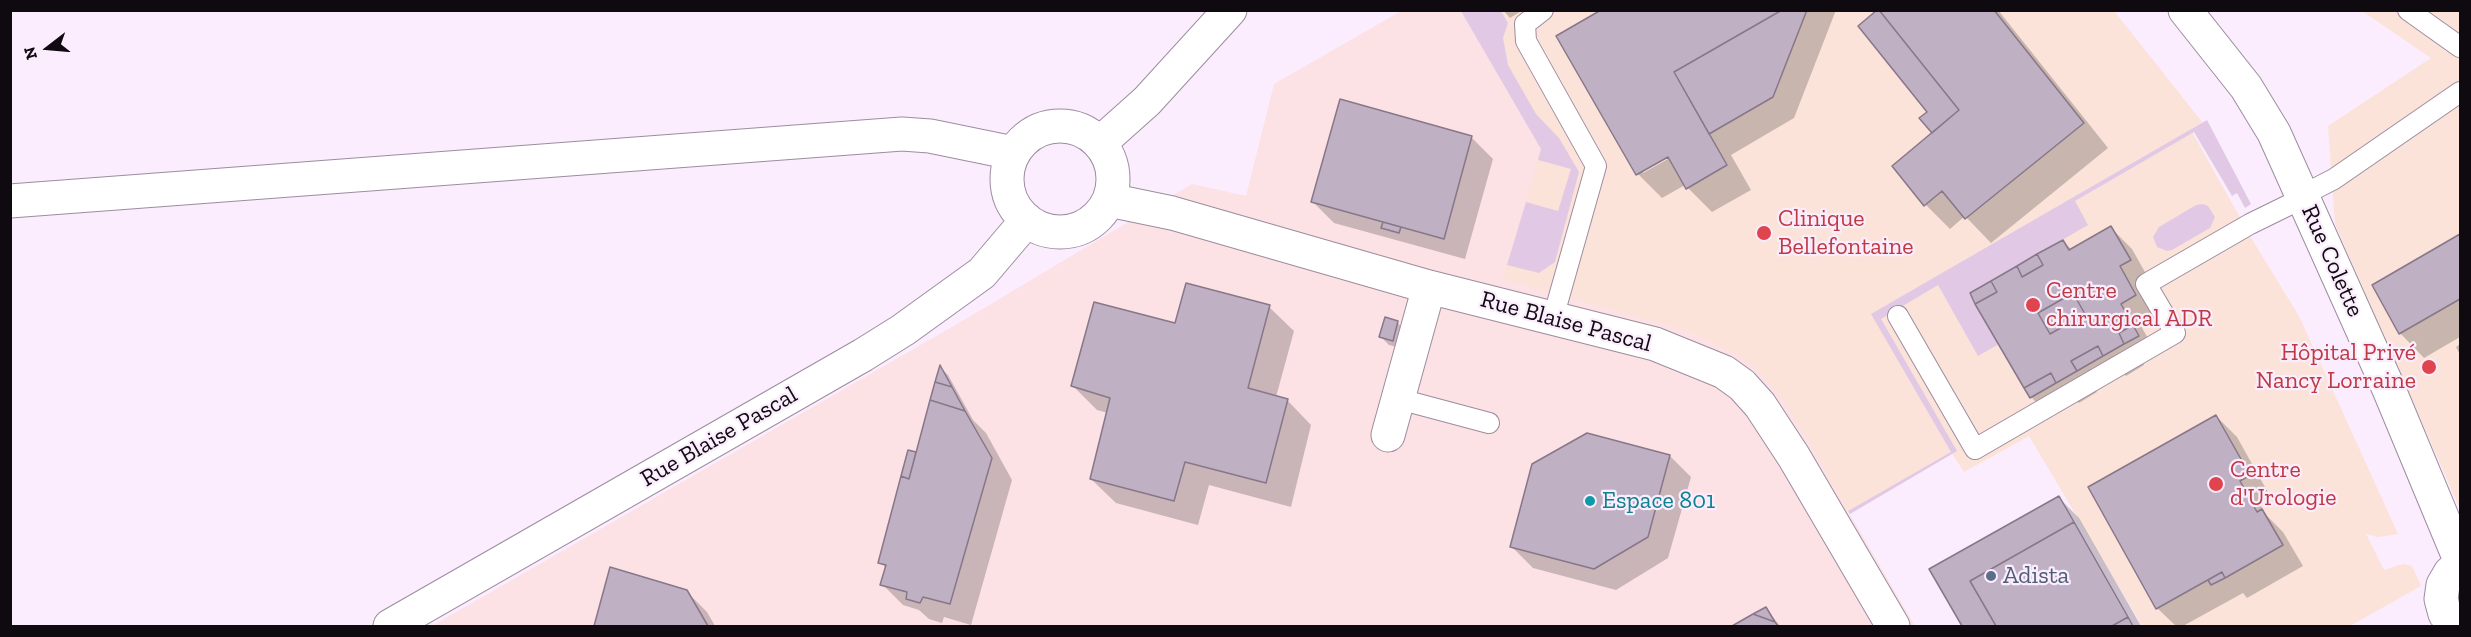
<!DOCTYPE html>
<meta charset="utf-8">
<style>
body{margin:0}
#map{position:relative;width:2471px;height:637px;overflow:hidden;background:#fbedfd;font-family:"Zilla Slab",serif}
canvas{display:block}
.frame{position:absolute;inset:0;border:12px solid #0f0a10;pointer-events:none}
.north{position:absolute;left:18px;top:18px;width:60px;height:60px;-webkit-text-stroke:4px #fbedfd;paint-order:stroke;rotate:254deg;font-size:16px;font-weight:700;line-height:24px;text-align:center;color:#0f0a10}
.north::after{content:'';display:block;margin:auto;width:21px;height:27px;background:#0f0a10;clip-path:polygon(50% 0,100% 100%,50% 72%,0 100%)}
</style>
<div id="map">
<canvas width="2471" height="637"></canvas>
<div class="frame"></div>
<div class="north">N</div>
</div>
<script>
const ctx = document.querySelector('canvas').getContext('2d');
ctx.lineJoin = 'round';
function fill(path, color) { ctx.fillStyle = color; ctx.fill(path, 'evenodd'); }
const toPath = rows => new Path2D(rows.map(r => 'M' + r).join(''));
function strokePath(path, color, width, dash) { ctx.strokeStyle = color; ctx.lineWidth = width; ctx.lineCap = dash ? 'butt' : 'round'; ctx.setLineDash(dash || []); ctx.stroke(path); }
function drawText(font, color, halo, rows, align = 'center') {
  ctx.font = font + ' "Zilla Slab",serif'; ctx.lineWidth = 4.5; ctx.setLineDash([]); ctx.textBaseline = 'middle'; ctx.strokeStyle = halo; ctx.fillStyle = color; for (const [text, x, y, turn = 0] of rows) {
    ctx.save(); ctx.translate(x, y); ctx.rotate((+turn || 0) * Math.PI / 180); ctx.textAlign = isNaN(turn) ? turn : align; if (halo) ctx.strokeText(text, 0, 0); ctx.fillText(text, 0, 0); ctx.restore();
  }
}
fill(toPath([
 [1401,11,2114,11,2202,122,2191,129,1951,452,1848,511,1915,626,432,626,964,320,1192,184,1246,196,1274,84]
]), '#fce1e5');
fill(toPath([
 [1461,11,2114,11,2202,122,2191,130,2256,246,2299,316,2398,534,2378,537,2366,534,2384,570,2403,564,2412,566,2421,586,2350,626,2142,626,2029,436,1964,472,1951,452,1848,511,1804,432,1780,395,1754,367,1735,353,1689,331,1503,279,1541,149],
 [2362,11,2460,11,2460,509,2335,224,2328,126,2431,58]
]), '#fbe3d9');
fill(toPath([
 [1461,11,1501,11,1508,23,1503,38,1508,65,1536,114,1559,138,1579,172,1555,262,1539,273,1507,265,1526,202,1558,211,1571,169,1538,160,1541,149],
 [2207,120,2251,204,2245,208,2237,193,2232,196,2194,132,2075,201,2088,225,1970,293,1999,344,1978,356,1938,285,1881,319,1957,451,1850,514,1848,511,1951,452,1871,314],
 [2203,204,2208,206,2215,217,2210,228,2172,250,2167,251,2157,247,2153,237,2159,227,2196,205]
]), '#e1c9e6');
fill(toPath([
 [1503,10,1523,10,1510,18],
 [1604,10,1836,10,1794,118,1731,155,1751,190,1712,212,1685,185,1662,198,1638,174],
 [1673,152,1675,155,1643,173,1643,169],
 [1879,10,1998,10,2108,148,1991,243,1965,216,1950,229,1925,204,1934,133,1929,112],
 [1341,101,1472,138,1493,159,1465,259,1334,223,1313,202],
 [2111,228,2132,249,2150,281,2156,316,2141,326,2153,347,2138,354,2144,365,2126,376,2117,367,2091,382,2097,392,2079,403,2070,394,2039,405,2031,397,2063,241,2072,250],
 [2460,235,2460,337,2424,358,2400,333,2374,286],
 [1269,307,1294,331,1276,397,1287,400,1311,425,1291,507,1209,485,1198,525,1116,503,1091,479,1108,413,1097,410,1072,385,1176,325],
 [1397,322,1405,331,1401,348,1389,345,1381,337],
 [2460,344,2460,355,2456,347],
 [941,368,948,375,973,420,986,433,1012,480,971,625,944,617,942,623,929,619,919,610,903,605,882,584,886,568,880,562,909,451,917,454],
 [2216,416,2237,437,2270,496,2259,503,2267,516,2283,532,2303,566,2247,598,2243,593,2183,626,2176,626,2157,608],
 [1670,456,1691,477,1668,558,1616,590,1533,568,1512,547],
 [2058,497,2079,518,2141,626,1963,626,1931,570],
 [611,569,686,591,707,612,715,626,595,626],
 [1766,609,1780,626,1735,626,1753,616]
]), '#0003');
const building = toPath([
 [1601,10,1782,10,1674,72,1727,165,1686,189,1668,157,1636,175,1556,36,1601,10],
 [1782,10,1807,10,1773,97,1709,134,1674,72,1782,10],
 [1877,10,1879,10,1959,110,1932,133,1919,118,1927,112,1858,26,1877,10],
 [1879,10,1994,10,2084,123,1965,219,1942,191,1924,206,1892,166,1959,110,1879,10],
 [1340,99,1472,136,1444,239,1311,202,1340,99],
 [1383,222,1401,227,1399,233,1381,228,1383,222],
 [2111,226,2131,260,2120,266,2136,295,2121,304,2133,325,2119,333,2124,344,2103,356,2098,346,2071,361,2077,371,2056,383,2051,373,2024,388,1975,304,1997,292,1991,281,2017,266,2022,277,2043,265,2037,254,2063,240,2069,250,2111,226],
 [2073,293,2085,314,2050,334,2038,313,2073,293],
 [2460,234,2460,299,2399,334,2372,285,2460,234],
 [2037,254,2043,265,2022,277,2017,266,2037,254],
 [1991,281,1997,292,1975,304,1970,293,1991,281],
 [1186,283,1270,305,1248,388,1288,399,1266,483,1185,462,1174,501,1090,479,1110,398,1071,386,1094,302,1175,323,1186,283],
 [2073,293,2085,314,2050,334,2038,313,2073,293],
 [1385,317,1398,321,1393,341,1379,337,1385,317],
 [2133,325,2139,336,2124,344,2119,333,2133,325],
 [2098,346,2103,356,2077,371,2071,361,2098,346],
 [940,365,952,387,935,382,940,365],
 [2051,373,2056,383,2030,398,2024,388,2051,373],
 [935,382,952,387,965,411,930,400,935,382],
 [930,400,965,411,992,458,950,604,923,597,920,603,906,599,907,592,880,585,886,565,878,563,901,476,909,479,930,400],
 [2216,415,2250,475,2240,481,2257,512,2262,509,2283,545,2225,578,2222,572,2156,609,2088,487,2216,415],
 [1587,433,1670,455,1648,537,1594,569,1510,547,1532,464,1587,433],
 [908,450,916,452,909,479,901,476,908,450],
 [2059,496,2074,522,1970,581,1996,626,1962,626,1929,569,2059,496],
 [2074,522,2128,617,2112,626,1996,626,1970,581,2074,522],
 [610,567,687,590,708,626,594,626,610,567],
 [2222,572,2225,578,2211,585,2208,580,2222,572],
 [1766,607,1775,622,1753,614,1766,607],
 [1753,614,1775,622,1778,626,1732,626,1753,614],
 [2128,617,2133,626,2112,626,2128,617]
]);
fill(building, '#c0b0c3');
strokePath(building, '#877789', 1.5);
const service = toPath([
 [1543,10,1525,24,1526,41,1596,166,1553,318],
 [2408,10,2460,47],
 [2303,195,2334,179,2460,92],
 [1898,316,1975,449,2175,333,2146,284,2250,224,2303,198],
 [1399,399,1489,423]
]);
const minor = toPath([
 [2185,10,2246,87,2274,133,2388,387,2460,560],
 '1007 179a53 53 0 1 1 106 0a53 53 0 1 1-106 0Z',
 [1100,143,1147,101,1230,10],
 [1109,200,1172,213,1429,287,1655,344,1724,372,1742,385,1760,405,1794,457,1893,626],
 [10,201,902,134,930,136,1013,153],
 [1388,435,1429,287],
 [390,626,863,355,903,330,982,273,1027,220],
 [2459,626,2445,614,2441,599,2443,585,2450,573,2460,565]
]);
strokePath(service, '#9c8c9f', 22);
strokePath(minor, '#9c8c9f', 35);
strokePath(service, '#fff', 20);
strokePath(minor, '#fff', 33);
for (const [x, y, r, color] of [
 [1764,233,8,"#e0444e"],
 [2033,305,8,"#e0444e"],
 [2429,367,8,"#e0444e"],
 [2216,484,8,"#e0444e"],
 [1590,501,6,"#0f9aa8"],
 [1991,576,6,"#5c6f8a"]
]) { const dot = new Path2D(); dot.arc(x, y, r, 0, 2 * Math.PI); ctx.fillStyle = color; ctx.fill(dot); strokePath(dot, '#fbedfd', 2); }
drawText('24px', '#be3a42', '#fbedfd', [
 ["Clinique",1778,219],
 ["Bellefontaine",1778,247],
 ["Centre",2046,291],
 ["chirurgical ADR",2046,319],
 ["Hôpital Privé",2416,353,"right"],
 ["Nancy Lorraine",2416,381,"right"],
 ["Centre",2230,470],
 ["d'Urologie",2230,498]
], 'left');
drawText('24px', '#0f0a10', '#fbedfd', [
 ["Rue Colette",2332,261,66],
 ["Rue Blaise Pascal",1566,322,15],
 ["Rue Blaise Pascal",719,437,-30]
]);
drawText('24px', '#0d838f', '#fbedfd', [
 ["Espace 801",1602,501]
], 'left');
drawText('24px', '#4e5e75', '#fbedfd', [
 ["Adista",2003,576]
], 'left');
</script>
